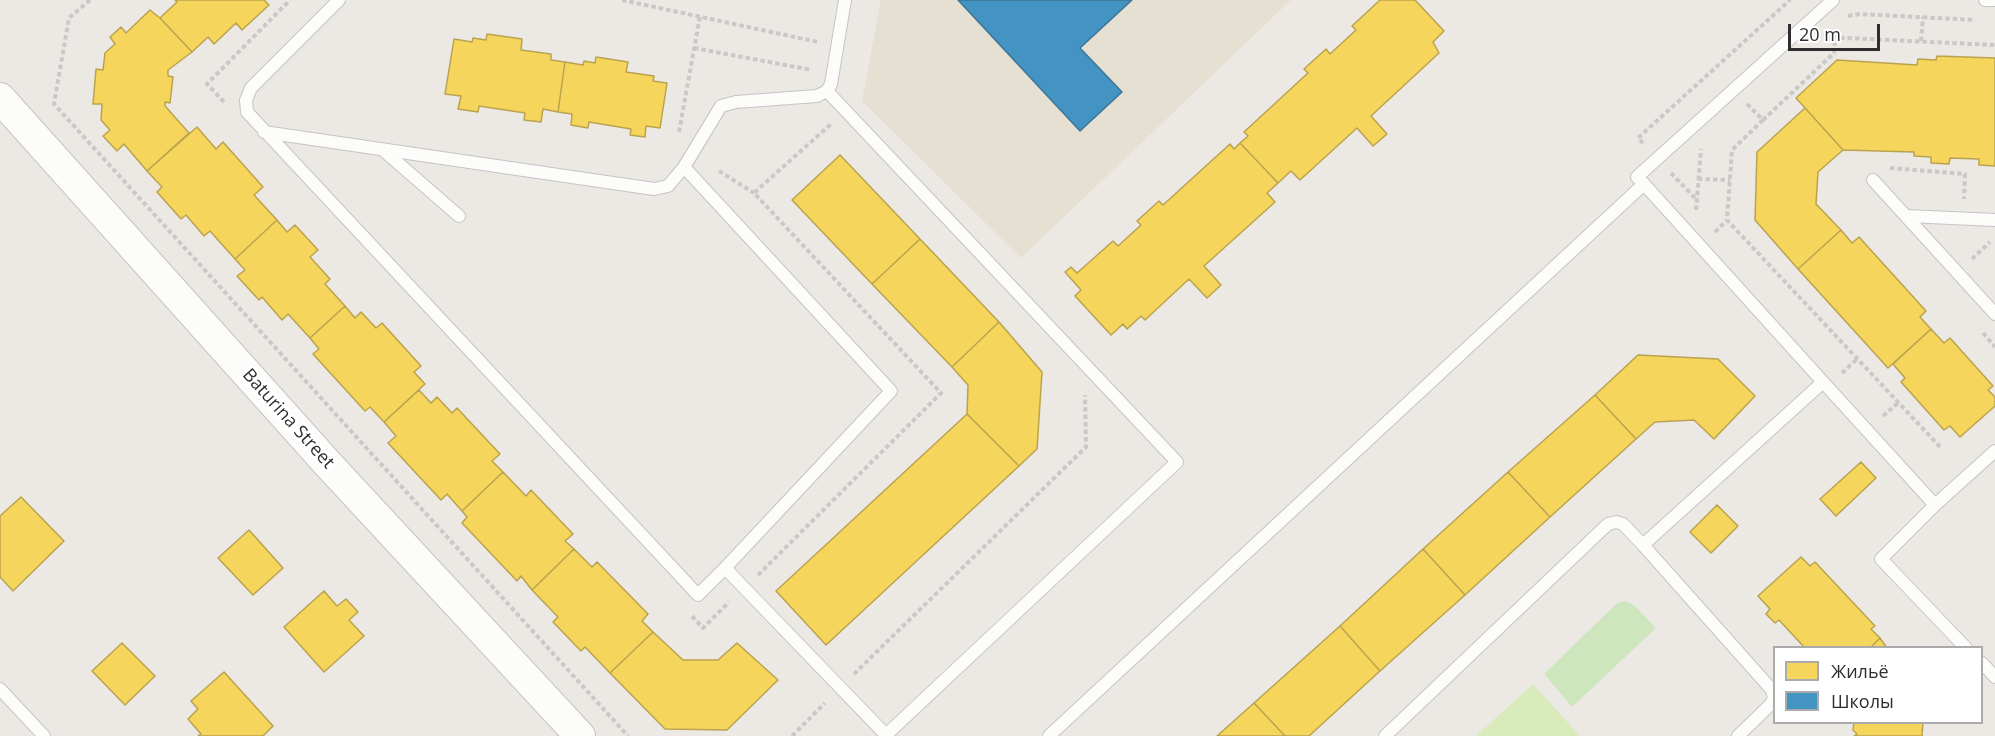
<!DOCTYPE html>
<meta charset="utf-8">
<style>
body{margin:0}
#map{position:relative;width:1995px;height:736px;overflow:hidden;background:#ece8e4;font-family:"Open Sans",sans-serif}
canvas{display:block}
.legend{position:absolute;left:1773px;top:646px;width:210px;height:78px;box-sizing:border-box;background:#fff;border:2px solid #ababab;margin:0;padding:8px 10px;list-style:none;font-size:18px;color:#2e2e2e}
.legend li{display:flex;align-items:center;gap:12px;height:30px}
.legend b{width:30px;border:2px solid #ababab}
.scale{position:absolute;left:1788px;top:24px;width:92px;height:27px;box-sizing:border-box;border:3px solid #2e2e2e;border-top:0;padding-left:8px;font-size:18px;line-height:21px;white-space:nowrap;color:#2e2e2e;-webkit-text-stroke:4px #fff;paint-order:stroke}
</style>
<div id="map">
<canvas width="1995" height="736"></canvas>
<ul class="legend">
<li><b style="height:16px;background:#f6d55c"></b>Жильё</li>
<li><b style="height:16px;background:#4393c3"></b>Школы</li>
</ul>
<div class="scale">20 m</div>
</div>
<script>
const ctx = document.querySelector('canvas').getContext('2d');
ctx.lineJoin = 'round';
function fill(path, color) { ctx.fillStyle = color; ctx.fill(path, 'evenodd'); }
const toPath = rows => new Path2D(rows.map(r => 'M' + r).join(''));
function strokePath(path, color, width, dash) { ctx.strokeStyle = color; ctx.lineWidth = width; ctx.lineCap = dash ? 'butt' : 'round'; ctx.setLineDash(dash || []); ctx.stroke(path); }
function drawText(font, color, halo, rows, align = 'center') {
  ctx.font = font + ' "Open Sans",sans-serif'; ctx.lineWidth = 6; ctx.setLineDash([]); ctx.textBaseline = 'middle'; ctx.strokeStyle = halo; ctx.fillStyle = color; for (const [text, x, y, turn = 0] of rows) {
    ctx.save(); ctx.translate(x, y); ctx.rotate((+turn || 0) * Math.PI / 180); ctx.textAlign = isNaN(turn) ? turn : align; if (halo) ctx.strokeText(text, 0, 0); ctx.fillText(text, 0, 0); ctx.restore();
  }
}
fill(toPath([
 [881,0,1291,0,1021,258,862,101]
]), '#e6e0d3');
fill(toPath([
 [1625,601,1634,605,1656,628,1572,707,1544,674,1616,604]
]), '#cee6be');
fill(toPath([
 [1533,684,1580,736,1476,736]
]), '#d9eabb');
const homes = toPath([
 [175,0,264,0,269,5,242,30,236,23,214,44,208,37,192,52,160,18,177,2,175,0],
 [1380,0,1415,0,1444,31,1433,42,1439,53,1371,116,1387,134,1373,146,1357,128,1300,180,1291,171,1278,183,1240,143,1248,136,1244,132,1308,73,1304,69,1326,49,1330,54,1356,30,1352,26,1380,0],
 [150,10,160,18,192,52,168,70,168,76,173,77,170,103,165,102,165,106,189,133,147,171,124,144,117,151,103,136,110,130,101,120,102,104,93,104,96,69,103,70,105,53,115,44,110,37,121,27,126,33,150,10],
 [487,34,522,39,521,50,551,54,551,60,565,62,558,112,543,109,541,122,524,120,525,113,479,106,478,112,458,109,461,96,445,94,454,39,472,42,473,38,486,40,487,34],
 [1937,56,1995,58,1995,166,1979,165,1979,159,1950,158,1949,164,1931,163,1931,157,1914,156,1914,152,1843,150,1796,98,1837,60,1917,65,1918,59,1936,60,1937,56],
 [596,57,628,62,626,72,654,76,653,81,667,83,660,128,646,126,645,137,630,135,631,129,589,122,588,128,571,125,572,114,558,112,565,62,583,65,584,61,595,63,596,57],
 [1805,108,1843,150,1818,172,1816,204,1841,230,1798,269,1755,220,1757,152,1805,108],
 [197,127,216,149,223,142,263,187,254,195,277,220,235,259,210,231,204,236,186,215,181,219,157,192,162,187,147,171,197,127],
 [1240,143,1278,183,1267,193,1275,202,1204,266,1221,285,1207,298,1189,279,1145,320,1141,316,1127,329,1123,324,1111,335,1075,296,1081,290,1065,272,1071,267,1077,273,1113,241,1118,246,1141,225,1137,221,1159,201,1163,205,1230,144,1234,149,1240,143],
 [840,155,920,239,872,284,792,200,840,155],
 [277,220,287,232,295,225,318,250,310,257,330,279,325,284,345,306,310,338,288,314,282,320,262,297,259,300,237,276,245,270,235,259,277,220],
 [1841,230,1852,243,1859,237,1926,311,1920,317,1931,329,1888,368,1798,269,1841,230],
 [920,239,999,322,952,367,872,284,920,239],
 [345,306,355,318,361,312,376,328,382,323,421,366,414,372,425,384,384,422,370,407,365,411,313,354,319,349,310,338,345,306],
 [999,322,1042,372,1037,449,1019,466,967,414,968,385,952,367,999,322],
 [1931,329,1944,343,1950,338,1993,386,1988,390,1995,397,1995,406,1960,437,1950,426,1944,430,1901,382,1905,378,1893,364,1931,329],
 [1638,355,1718,359,1755,396,1714,439,1694,420,1655,422,1636,439,1595,395,1638,355],
 [419,390,431,403,437,397,452,413,457,408,500,454,492,461,503,472,462,511,447,494,441,500,388,443,396,436,384,422,419,390],
 [1595,395,1636,439,1550,517,1508,472,1595,395],
 [967,414,1019,466,826,645,776,591,967,414],
 [1861,462,1876,478,1836,516,1820,499,1861,462],
 [503,472,526,496,531,490,573,534,565,541,574,549,532,590,521,576,517,581,462,523,467,517,462,511,503,472],
 [1508,472,1550,517,1465,595,1423,549,1508,472],
 [21,497,64,541,13,591,0,577,0,516,21,497],
 [1717,505,1738,526,1711,553,1690,532,1717,505],
 [249,530,283,568,253,595,218,558,249,530],
 [574,549,592,567,597,562,648,614,642,621,653,632,610,673,585,647,581,651,553,622,558,617,532,590,574,549],
 [1423,549,1465,595,1380,671,1340,626,1423,549],
 [1801,557,1810,566,1815,562,1875,626,1871,629,1880,638,1870,648,1805,648,1779,620,1775,623,1766,614,1770,609,1758,596,1801,557],
 [324,591,337,606,346,599,358,612,349,620,364,636,324,672,284,627,324,591],
 [1340,626,1380,671,1309,736,1285,736,1254,703,1340,626],
 [653,632,683,660,718,660,737,643,778,680,727,730,665,729,610,673,653,632],
 [1880,638,1887,648,1870,648,1880,638],
 [122,643,155,676,125,705,92,671,122,643],
 [224,672,273,726,263,736,198,736,201,734,188,719,198,709,191,701,224,672],
 [1254,703,1285,736,1217,736,1254,703],
 [1854,722,1923,722,1922,736,1854,736,1857,734,1853,730,1854,722]
]);
fill(homes, '#f6d55c');
strokePath(homes, '#baa34e', 1.5);
const schools = toPath([
 [958,0,1132,0,1080,48,1122,92,1080,131,958,0]
]);
fill(schools, '#4393c3');
strokePath(schools, '#3d7596', 1.5);
const service = toPath([
 [339,0,251,88,246,100,247,112,698,595,725,568],
 [1985,0,1995,0],
 [827,91,1177,462,885,736],
 [264,132,654,189,668,186,684,167,721,106,736,102,817,96,827,91,831,84,845,0],
 [383,150,459,216],
 [684,167,891,391,725,568,886,735],
 [1873,180,1995,314],
 [1644,184,1637,177,1833,0],
 [1907,216,1995,220],
 [1935,505,1995,451],
 [1982,663,1995,677],
 [0,689,44,736],
 [1049,736,1644,184,1823,382],
 [1385,736,1608,524,1616,522,1623,524,1643,545],
 [1738,736,1771,704,1774,698,1772,690,1643,545,1823,382,1935,505,1881,559,1966,648]
]);
const tertiary = toPath([
 [0,98,327,463,580,736]
]);
strokePath(service, '#c5c4c5', 14);
strokePath(tertiary, '#c5c4c5', 32);
strokePath(toPath([
 [90,0,69,18,54,104,628,736],
 [622,0,818,42],
 [1848,16,1860,14,1975,20],
 [1825,37,1995,45],
 [1921,41,1923,17],
 [694,48,812,70],
 [224,102,207,84,290,0],
 [1747,104,1763,120,1834,53,1835,37],
 [1763,120,1732,150,1727,220,1942,449],
 [679,132,700,16],
 [1643,143,1638,138,1790,0],
 [1890,168,1965,174,1964,199],
 [719,171,754,193],
 [1671,173,1697,200],
 [1698,179,1730,180],
 [1696,210,1701,149],
 [1715,232,1727,220],
 [1972,259,1990,242],
 [1983,333,1995,347],
 [1842,373,1857,359],
 [1883,416,1898,403],
 [758,575,941,393,754,193,831,124],
 [692,616,703,628,729,602],
 [854,674,1086,447,1085,395],
 [792,736,825,703]
]), '#c9c9c8', 4, [4.5, 3]);
strokePath(service, '#fcfcfb', 12);
strokePath(tertiary, '#fcfcfb', 30);
drawText('18px', '#2e2e2e', '#fff', [
 ["Baturina Street",288,419,48]
]);
</script>
